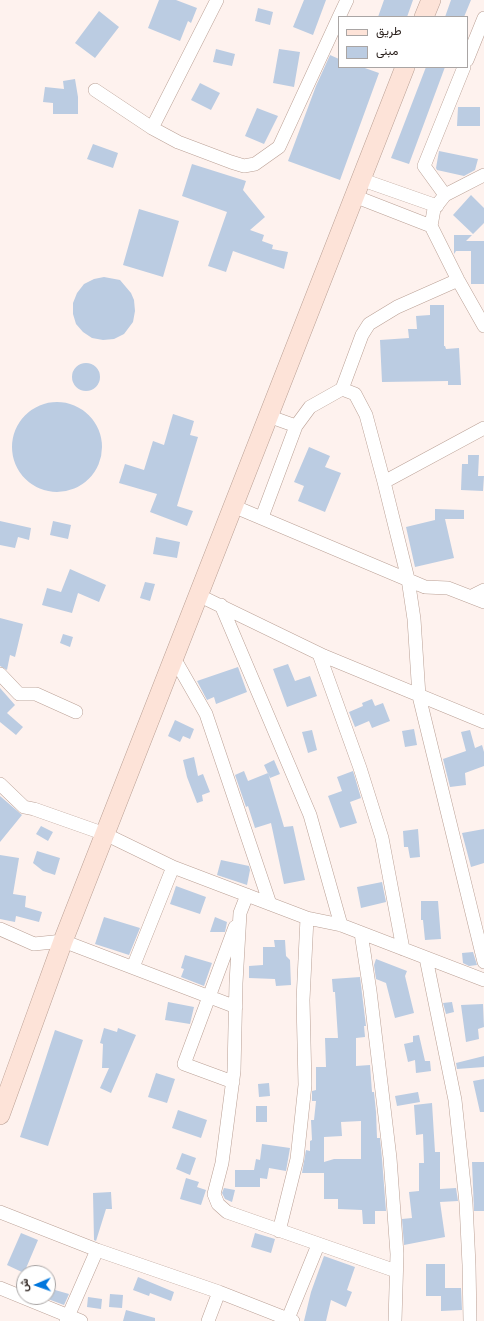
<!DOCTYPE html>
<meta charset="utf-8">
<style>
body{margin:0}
#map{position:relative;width:484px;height:1321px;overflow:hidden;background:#fef2ee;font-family:Signika,Vazirmatn,sans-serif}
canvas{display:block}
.legend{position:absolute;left:338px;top:16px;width:130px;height:52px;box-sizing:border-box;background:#fff;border:1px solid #a9a5a4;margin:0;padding:5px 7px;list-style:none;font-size:12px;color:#291f1b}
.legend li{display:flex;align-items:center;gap:8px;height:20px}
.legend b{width:20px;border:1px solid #a9a5a4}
.north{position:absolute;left:16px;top:1265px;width:40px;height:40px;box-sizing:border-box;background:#fff;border:1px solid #a9a5a4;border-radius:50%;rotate:268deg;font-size:11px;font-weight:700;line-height:16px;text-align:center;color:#291f1b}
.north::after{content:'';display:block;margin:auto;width:14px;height:18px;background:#0076dd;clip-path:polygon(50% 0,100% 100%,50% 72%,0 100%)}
</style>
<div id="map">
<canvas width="484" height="1321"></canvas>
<ul class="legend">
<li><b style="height:5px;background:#fde3d8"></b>طريق</li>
<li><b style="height:11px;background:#bbcce2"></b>مبنى</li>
</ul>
<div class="north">ش</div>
</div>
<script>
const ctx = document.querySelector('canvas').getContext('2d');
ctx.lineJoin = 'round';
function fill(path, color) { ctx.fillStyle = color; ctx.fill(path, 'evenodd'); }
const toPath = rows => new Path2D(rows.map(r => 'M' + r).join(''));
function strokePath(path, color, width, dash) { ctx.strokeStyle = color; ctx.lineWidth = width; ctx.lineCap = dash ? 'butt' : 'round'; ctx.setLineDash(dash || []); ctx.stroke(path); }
fill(toPath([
 [159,0,176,0,197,8,191,23,188,21,180,41,148,28],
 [304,0,326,0,313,35,293,27],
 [384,0,413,0,407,17,378,17],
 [451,0,471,0,464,17,445,17],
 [258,8,273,12,270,25,255,21],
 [99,11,119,27,95,58,75,43],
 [216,49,235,54,232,66,213,62],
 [279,49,300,52,294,87,273,83],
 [330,55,339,59,339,67,362,67,379,73,340,180,288,161,316,86],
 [426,67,445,67,409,164,391,158],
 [75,79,78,97,78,114,53,114,53,103,43,102,45,87,64,89,63,81],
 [200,83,220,93,211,110,191,100],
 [458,107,480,107,480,126,457,126],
 [257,108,278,116,264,144,245,136],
 [93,144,118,153,113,168,87,159],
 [439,151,478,159,475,170,464,176,437,170,436,168],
 [192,164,246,181,243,190,265,217,250,230,264,235,262,241,273,245,272,249,288,252,284,269,233,251,226,272,208,266,227,212,182,196],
 [471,195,484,208,484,223,473,234,453,215],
 [139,209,179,221,163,277,123,265],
 [454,235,472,235,466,241,484,241,484,284,471,284,471,251,456,251,454,254],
 [104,277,120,280,131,293,134,300,135,311,133,322,124,334,114,339,103,340,92,338,83,332,76,324,73,314,73,303,77,293,84,284,94,279],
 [430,305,444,305,444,346,445,346,446,349,459,348,461,385,448,385,448,381,382,382,380,340,409,338,408,329,417,329,416,316,430,315],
 '72 377a14 14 0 1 1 28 0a14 14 0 1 1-28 0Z',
 '12 447a45 45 0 1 1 90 0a45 45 0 1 1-90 0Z',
 [173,414,194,421,190,435,198,437,177,506,193,511,187,526,150,512,157,494,119,483,125,464,144,470,153,441,164,445],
 [309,447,330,456,325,467,341,473,325,512,298,501,304,486,294,482],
 [468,455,479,455,478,476,484,476,483,491,461,490,462,464,468,464],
 [435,509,464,510,464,519,445,519,454,558,415,567,406,527,435,520],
 [0,521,31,528,29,540,18,537,15,548,0,545],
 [53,521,71,525,68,539,50,535],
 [156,537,180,542,177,558,153,554],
 [70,569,106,585,99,602,78,593,72,613,42,605,47,588,61,592],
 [145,582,155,584,150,601,140,598],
 [0,618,23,624,15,657,10,655,7,670,0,666],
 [63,634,73,637,70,647,60,643],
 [288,664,295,681,310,676,317,696,287,707,273,669],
 [238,667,247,692,216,704,214,697,207,700,197,681],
 [0,688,15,705,7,713,23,727,16,735,0,722],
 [372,699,375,706,383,703,390,721,372,728,369,721,355,727,349,712,363,706,362,703],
 [175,720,194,729,190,739,183,736,180,742,168,736],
 [414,729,417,745,405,747,402,731],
 [312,730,317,750,308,753,302,732],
 [470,730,475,748,482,745,484,752,484,766,465,773,466,785,450,787,443,759,466,751,461,732],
 [194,757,198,776,203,774,210,792,202,795,203,801,197,803,187,777,183,760],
 [274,760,280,774,270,778,264,765],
 [244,771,248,781,268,773,284,827,293,826,305,880,284,884,271,823,255,828,248,806,246,807,235,775],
 [353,771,361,798,350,802,357,823,340,828,328,796,342,791,337,777],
 [0,796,22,815,0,842],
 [41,826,53,832,48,841,36,834],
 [418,829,420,857,410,858,408,847,404,847,403,831],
 [484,829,484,863,471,867,462,833],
 [37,851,60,858,55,875,43,871,33,863],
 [0,855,19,858,13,894,26,896,25,907,42,912,39,922,16,916,15,922,0,919],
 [221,860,249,866,250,870,247,885,217,875],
 [382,882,386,902,361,908,357,887],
 [176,886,206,897,200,914,170,904],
 [421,901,438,901,441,939,425,940,423,920,421,920],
 [104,917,140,928,129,955,95,944],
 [215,917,227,922,225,932,210,932],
 [274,940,285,940,286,956,290,960,291,985,276,986,275,979,249,978,249,966,263,965,263,947,275,947],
 [473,952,477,965,469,966,463,963,462,953],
 [185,955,212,963,204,986,181,977,184,969,181,968],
 [376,959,407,971,405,976,414,1013,395,1018,386,983,376,979,374,965],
 [360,977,366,1026,364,1026,365,1037,356,1038,356,1066,370,1065,372,1092,374,1092,376,1112,377,1138,380,1138,382,1159,386,1211,375,1211,375,1224,363,1224,362,1210,338,1209,338,1199,324,1199,324,1173,302,1173,306,1150,310,1151,310,1141,312,1140,311,1120,314,1120,316,1101,312,1101,312,1091,316,1090,316,1067,326,1067,325,1038,338,1038,335,992,333,992,332,979],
 [361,1121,361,1159,334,1159,324,1162,324,1137,342,1136,341,1122],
 [168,1002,194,1007,190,1024,165,1020],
 [452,1002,454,1012,446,1014,443,1003],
 [483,1004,484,1027,478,1029,479,1039,466,1042,461,1005],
 [104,1028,117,1032,118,1028,136,1035,111,1093,100,1088,109,1068,102,1068,103,1044,100,1043],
 [55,1030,83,1040,48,1146,20,1137],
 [419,1035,425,1061,430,1061,431,1071,416,1073,415,1060,408,1062,404,1044,413,1042,413,1036],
 [484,1056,484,1067,457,1069,456,1063],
 [156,1073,175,1079,167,1103,148,1097],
 [484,1079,484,1112,480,1112,473,1081],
 [269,1083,270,1096,259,1097,258,1084],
 [418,1092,420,1102,397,1106,395,1096],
 [432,1103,435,1152,440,1152,440,1189,456,1188,458,1201,440,1202,445,1237,404,1245,402,1219,412,1218,409,1192,419,1191,419,1163,424,1163,423,1134,416,1135,414,1105],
 [256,1106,267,1106,267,1122,256,1122],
 [178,1110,207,1120,201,1138,172,1128],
 [262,1144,290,1148,286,1171,269,1168,267,1179,260,1178,260,1187,235,1187,235,1170,254,1170,256,1159,260,1160],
 [182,1153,196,1158,190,1175,176,1169],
 [472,1162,484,1162,484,1211,474,1211],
 [186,1178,199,1182,197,1187,206,1190,201,1205,180,1199],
 [224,1188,235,1190,232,1202,225,1199,222,1193],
 [111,1192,112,1209,106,1209,96,1241,94,1240,93,1193],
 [21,1233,38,1240,24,1273,7,1265],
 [255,1233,275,1239,271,1253,251,1247],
 [324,1256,355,1267,347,1290,352,1292,346,1307,331,1300,326,1321,304,1321,311,1292],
 [426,1264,445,1264,445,1288,461,1288,462,1310,441,1311,441,1296,426,1296],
 [138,1277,174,1292,171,1301,150,1293,149,1296,133,1290],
 [48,1288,69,1294,64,1305,48,1299],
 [110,1294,123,1295,122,1308,109,1307],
 [88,1297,102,1299,101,1309,87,1307],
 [126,1310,155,1318,155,1321,123,1321]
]), '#bbcce2');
const street = toPath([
 [339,17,347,0],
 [467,60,484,18],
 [95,90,152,128,178,142,231,162,244,166,255,164,279,147,339,17],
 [152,128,217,0],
 [360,179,437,206],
 [445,195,424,166,464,67],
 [354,196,431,226,458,280,484,326],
 [431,226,434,209,445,195,484,175],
 [342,389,355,394,366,415,384,482,408,579,414,619,419,696,484,962],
 [268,416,296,426],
 [384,482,484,428],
 [233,506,425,587,448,588,484,602],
 [262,517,296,426,310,407,342,389,362,335,369,324,397,307,458,280],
 [198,595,324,656,484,722],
 [472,596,484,590],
 [221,605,310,815,341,925],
 [319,654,360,768,382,838,403,949],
 [174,658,206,714,270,904],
 [0,674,19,694,36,694,76,712],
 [0,784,24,807,34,809,105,834,173,867,307,918,341,925,484,980],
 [247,895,240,913,236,983,234,1071,222,1163,214,1194,218,1204,227,1212,396,1271],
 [0,929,34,944,63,941,236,1007],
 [361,933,370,991,390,1158,397,1254,395,1321],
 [426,958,455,1100,466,1203,469,1265,470,1321],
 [133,967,173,867],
 [233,1082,184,1064,235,927],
 [0,1212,97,1250,219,1292,293,1321],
 [279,1231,297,1159,305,1085,303,1000,307,918],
 [0,1288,81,1321],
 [66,1321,97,1250],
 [208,1321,219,1292],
 [287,1321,318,1245]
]);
const secondary = toPath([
 [424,17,431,0],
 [0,1115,63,941,405,67]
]);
strokePath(street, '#baa095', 14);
strokePath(secondary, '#baa095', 20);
strokePath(street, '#fff', 13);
strokePath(secondary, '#fde3d8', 19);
</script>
